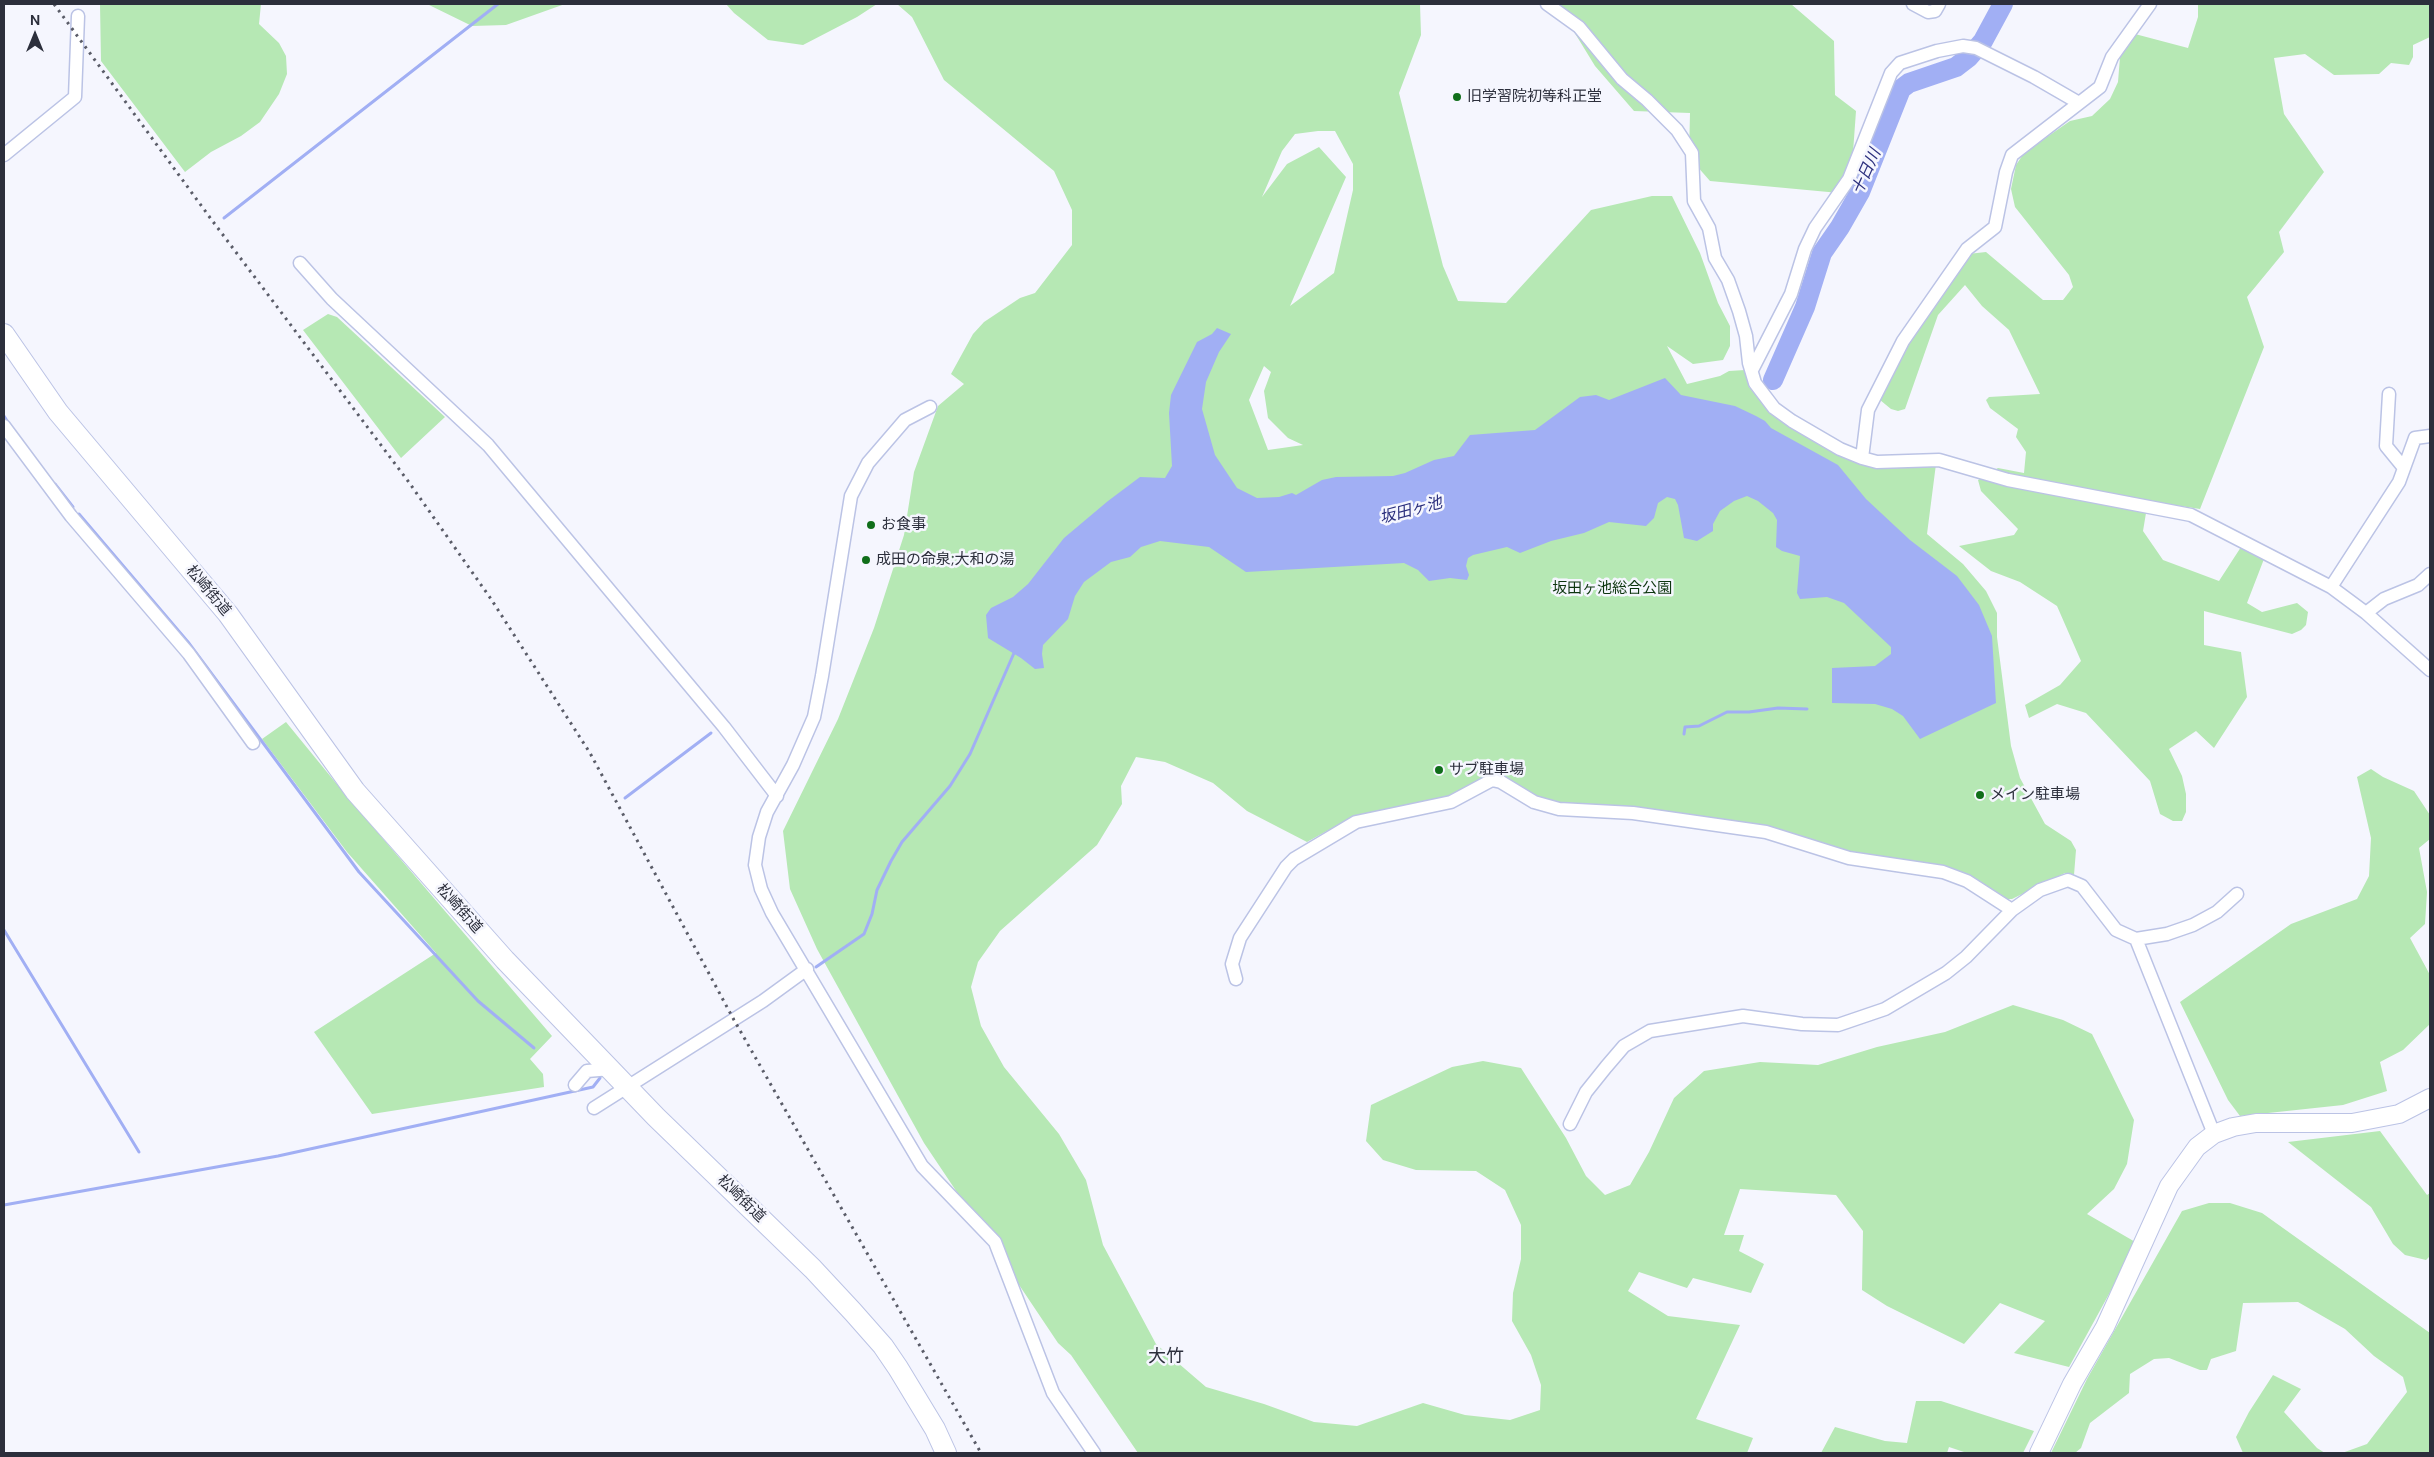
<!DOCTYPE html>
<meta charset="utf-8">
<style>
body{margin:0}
#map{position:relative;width:2434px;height:1457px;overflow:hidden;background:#f5f6fe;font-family:"DM Sans",sans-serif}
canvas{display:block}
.frame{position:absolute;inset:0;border:5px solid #2c2f3c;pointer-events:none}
.north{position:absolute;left:10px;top:10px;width:50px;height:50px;-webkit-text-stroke:4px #f5f6fe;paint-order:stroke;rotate:0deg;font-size:14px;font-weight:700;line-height:20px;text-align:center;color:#2c2f3c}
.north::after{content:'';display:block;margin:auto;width:18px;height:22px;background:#2c2f3c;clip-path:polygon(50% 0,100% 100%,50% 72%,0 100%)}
</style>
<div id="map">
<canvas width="2434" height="1457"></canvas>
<div class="frame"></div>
<div class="north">N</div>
</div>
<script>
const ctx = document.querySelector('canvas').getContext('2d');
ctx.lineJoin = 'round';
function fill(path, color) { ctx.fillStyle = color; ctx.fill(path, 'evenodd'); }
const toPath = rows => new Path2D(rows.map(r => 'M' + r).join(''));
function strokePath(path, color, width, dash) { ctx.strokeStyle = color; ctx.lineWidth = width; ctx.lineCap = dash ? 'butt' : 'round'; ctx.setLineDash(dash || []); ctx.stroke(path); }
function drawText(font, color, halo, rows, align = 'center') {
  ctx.font = font + ' "DM Sans","Noto Sans JP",sans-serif'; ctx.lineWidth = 5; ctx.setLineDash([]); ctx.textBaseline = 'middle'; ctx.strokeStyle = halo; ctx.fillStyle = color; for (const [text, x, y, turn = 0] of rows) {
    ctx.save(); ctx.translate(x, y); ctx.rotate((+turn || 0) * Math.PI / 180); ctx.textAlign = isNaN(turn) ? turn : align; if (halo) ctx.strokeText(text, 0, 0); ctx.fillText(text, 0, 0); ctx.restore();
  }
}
fill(toPath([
 [100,4,261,4,259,24,279,43,286,56,287,74,279,94,260,122,241,136,211,152,185,172,101,61],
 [427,4,565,4,506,25,472,26],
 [726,4,877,4,857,17,803,45,768,40,734,13],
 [897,4,1420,4,1421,35,1399,93,1443,266,1458,301,1506,303,1591,210,1652,196,1672,196,1700,253,1718,303,1730,326,1730,346,1723,360,1693,364,1667,346,1687,384,1720,376,1729,371,1745,370,1749,387,1770,412,1826,446,1847,455,1850,460,1871,467,1936,464,1927,534,1963,564,1986,591,1997,613,1997,637,2011,746,2020,778,2045,824,2071,841,2076,850,2074,875,2065,873,2012,899,2003,899,1984,884,1959,871,1850,852,1763,825,1561,805,1530,794,1506,779,1490,774,1448,797,1354,816,1307,842,1247,811,1213,783,1165,762,1136,757,1121,786,1122,804,1097,845,1000,931,978,962,971,987,981,1026,1004,1067,1059,1134,1086,1180,1103,1245,1156,1344,1206,1387,1264,1404,1314,1422,1357,1426,1423,1403,1465,1415,1510,1420,1540,1410,1541,1385,1531,1355,1512,1321,1513,1293,1521,1259,1521,1225,1505,1190,1476,1171,1416,1170,1383,1160,1366,1141,1371,1105,1452,1067,1483,1061,1521,1068,1566,1138,1586,1176,1605,1195,1630,1185,1649,1152,1674,1098,1704,1071,1760,1062,1818,1065,1877,1047,1945,1032,2013,1005,2063,1020,2092,1034,2134,1120,2127,1164,2114,1189,2087,1214,2137,1243,2069,1367,2014,1353,2045,1321,2000,1303,1964,1344,1887,1306,1862,1290,1863,1231,1836,1195,1740,1189,1724,1235,1744,1235,1739,1251,1764,1264,1751,1293,1693,1278,1687,1288,1639,1272,1628,1291,1668,1316,1740,1325,1696,1419,1753,1438,1747,1453,1138,1453,1071,1355,1058,1343,924,1143,817,949,790,889,783,831,838,719,874,628,904,535,914,472,938,406,964,384,951,374,973,334,984,322,1020,298,1035,293,1072,245,1072,210,1054,171,944,80,912,17],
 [1318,131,1335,131,1353,164,1353,190,1334,273,1290,306,1346,177,1319,147,1287,164,1262,197,1282,151,1295,134],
 [1264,366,1271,372,1264,391,1268,418,1288,438,1303,445,1268,450,1249,400],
 [1557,4,1791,4,1834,41,1835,95,1856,111,1850,194,1710,181,1689,157,1690,113,1634,111,1595,66],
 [2198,4,2430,4,2430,37,2413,45,2413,57,2409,65,2391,63,2379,74,2334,75,2305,54,2274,58,2284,114,2324,172,2279,232,2284,252,2247,297,2264,347,2200,509,2148,501,2143,531,2163,560,2219,581,2241,547,2264,559,2247,603,2262,612,2297,603,2308,612,2306,625,2301,630,2292,634,2204,611,2204,645,2241,652,2247,697,2214,748,2196,731,2169,749,2182,776,2186,794,2186,812,2182,821,2173,821,2160,814,2150,781,2086,713,2057,704,2029,718,2025,705,2060,685,2081,661,2057,606,2020,582,1991,571,1959,546,2014,535,2018,529,1981,491,1978,480,1998,468,2024,473,2026,452,2016,437,2018,429,1990,408,1986,400,1989,397,2040,394,2009,330,1982,306,1965,285,1938,315,1905,409,1898,411,1891,409,1880,400,1907,345,1968,254,1986,252,2043,300,2063,300,2073,287,2069,275,2015,207,2011,189,2016,165,2024,153,2070,121,2092,116,2110,99,2118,82,2120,57,2135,34,2188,48,2198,17],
 [328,314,337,317,445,417,401,458,303,330],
 [286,722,349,799,552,1036,530,1059,543,1074,544,1087,372,1114,314,1032,436,953,347,852,262,739],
 [2371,769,2383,777,2414,791,2430,815,2430,839,2419,848,2427,892,2425,924,2410,938,2430,975,2430,1024,2403,1050,2380,1062,2387,1091,2343,1105,2240,1116,2228,1100,2180,1002,2291,924,2357,899,2369,876,2371,838,2357,777],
 [2380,1131,2427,1195,2430,1193,2430,1256,2426,1260,2405,1255,2393,1244,2371,1207,2288,1142],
 [2209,1203,2230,1203,2262,1213,2430,1333,2430,1453,2342,1453,2367,1444,2407,1392,2403,1377,2374,1356,2345,1329,2298,1302,2243,1303,2236,1351,2211,1359,2207,1370,2200,1370,2169,1358,2154,1359,2130,1374,2129,1393,2090,1423,2081,1448,2075,1453,2051,1453,2087,1379,2182,1211],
 [2273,1375,2301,1389,2284,1412,2317,1448,2325,1453,2243,1453,2236,1437,2249,1412],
 [1916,1401,1941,1401,2034,1431,2023,1453,1967,1453,1949,1447,1947,1453,1821,1453,1835,1427,1885,1441,1907,1443]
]), '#b6e8b4');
fill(toPath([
 [1217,328,1231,334,1219,352,1206,382,1202,409,1215,455,1237,488,1257,498,1279,497,1292,493,1296,495,1322,480,1336,477,1393,476,1405,473,1434,460,1454,456,1470,435,1535,430,1580,397,1596,395,1609,400,1665,378,1681,395,1735,406,1756,416,1765,421,1771,428,1838,465,1866,499,1910,540,1957,576,1979,605,1992,636,1996,703,1920,739,1903,716,1892,709,1875,704,1832,703,1832,668,1875,666,1891,654,1891,647,1844,603,1827,597,1800,599,1797,593,1800,556,1782,551,1776,547,1777,520,1773,513,1758,501,1747,496,1734,501,1720,511,1713,524,1713,531,1697,541,1684,538,1678,505,1675,499,1667,497,1658,503,1654,518,1646,526,1609,522,1584,533,1551,541,1520,553,1507,547,1473,555,1468,558,1466,566,1469,575,1467,580,1450,578,1429,581,1418,570,1404,563,1246,572,1209,547,1160,541,1141,547,1130,557,1111,562,1084,582,1075,596,1068,619,1043,645,1042,654,1044,668,1035,669,1021,658,988,638,986,615,991,608,1013,597,1028,584,1064,538,1108,501,1140,477,1165,478,1172,466,1169,413,1171,395,1197,342,1212,334]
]), '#a1aff4');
strokePath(toPath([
 [224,218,498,4],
 [4,416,9,424],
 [55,484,73,507],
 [79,514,188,642,359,872,478,1001,534,1048],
 [1684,734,1685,727,1699,726,1727,712,1749,712,1778,708,1807,709],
 [625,798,711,733],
 [4,930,139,1152],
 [816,967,864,934,872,914,877,890,891,861,902,842,950,786,970,754,1014,653],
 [4,1205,278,1156,593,1087,600,1078]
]), '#a1aff4', 3);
strokePath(toPath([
 [1773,380,1805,307,1822,253,1840,227,1860,192,1901,89,1909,83,1956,67,1969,57,1983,41,2003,4]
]), '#a1aff4', 20);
const street = toPath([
 [1547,4,1579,27,1622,79,1647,100,1677,130,1692,153,1694,201,1709,228,1715,258,1728,280,1739,311,1746,336,1749,363,1755,383,1774,408,1792,421,1840,449,1862,458,1877,462,1939,460,2008,480,2191,515,2331,587,2366,613,2430,670],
 [1913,4,1928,12,1935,11,1939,4],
 [4,155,75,97,78,16],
 [300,263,332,299,488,445,724,727,777,796],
 [1752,370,1791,294,1805,249,1815,228,1849,179,1891,73,1900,63,1937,51,1963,46,1976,48,2034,77,2079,103],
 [2389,394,2386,446,2404,468],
 [930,407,905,420,868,463,851,496,822,676,814,717,793,765,767,812,759,837,755,865,761,889,772,913,922,1166,995,1242,1053,1393,1094,1453],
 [4,426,71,516,189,654,253,743],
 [1862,458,1868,410,1903,341,1967,249,1995,227,2006,172,2012,155,2100,87,2112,57,2150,4],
 [2331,587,2399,482,2415,438,2430,436],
 [2366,613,2384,599,2418,585,2430,574],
 [2136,939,2167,934,2193,925,2217,912,2237,894],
 [1236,979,1232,964,1240,938,1286,867,1294,859,1356,822,1451,802,1492,780,1501,782,1534,802,1559,809,1633,813,1766,832,1849,858,1943,872,1967,881,2012,910],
 [575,1085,587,1071,611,1069],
 [594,1108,763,1001,807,969],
 [1570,1124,1586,1092,1606,1067,1624,1046,1650,1031,1743,1016,1802,1024,1838,1025,1885,1009,1946,973,1966,957,2012,910,2040,890,2068,880,2082,886,2116,930,2136,939,2214,1134]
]);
const secondary = toPath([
 [2039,1453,2072,1384,2105,1327,2169,1186,2197,1147,2214,1134,2233,1127,2256,1123,2352,1123,2399,1114,2430,1098]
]);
const primary = toPath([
 [4,334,58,412,228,614,355,791,505,960,656,1117,813,1269,853,1312,883,1346,898,1368,935,1429,946,1453]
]);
strokePath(street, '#bbc3e5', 15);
strokePath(secondary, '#bbc3e5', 20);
strokePath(primary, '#bbc3e5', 22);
strokePath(street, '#fff', 12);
strokePath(secondary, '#fff', 18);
strokePath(primary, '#fff', 20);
strokePath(toPath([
 [54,4,211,219,408,481,491,599,590,753,734,1020,981,1453]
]), '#5a5c68', 3, [2.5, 5]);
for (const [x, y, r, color] of [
 [1457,97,5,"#106e1a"],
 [871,525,5,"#106e1a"],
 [866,560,5,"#106e1a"],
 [1439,770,5,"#106e1a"],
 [1980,795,5,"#106e1a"]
]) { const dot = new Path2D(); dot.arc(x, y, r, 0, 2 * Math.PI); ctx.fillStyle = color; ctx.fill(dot); strokePath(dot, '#f5f6fe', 2); }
drawText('15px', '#2c2f3c', '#f5f6fe', [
 ["旧学習院初等科正堂",1467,97],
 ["お食事",881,525],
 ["成田の命泉;大和の湯",876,560],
 ["サブ駐車場",1449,770],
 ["メイン駐車場",1990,795]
], 'left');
drawText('15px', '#0e3610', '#f5f6fe', [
 ["坂田ヶ池総合公園",1612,589]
]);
drawText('15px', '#2c2f3c', '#f5f6fe', [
 ["松崎街道",208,591,50],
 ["松崎街道",459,909,48],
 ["松崎街道",741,1199,44]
]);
drawText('italic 16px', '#2c307e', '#f5f6fe', [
 ["十日川",1867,172,-66],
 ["坂田ヶ池",1411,511,-15]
]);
drawText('18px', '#2c2f3c', '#f5f6fe', [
 ["大竹",1166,1357]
]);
</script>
